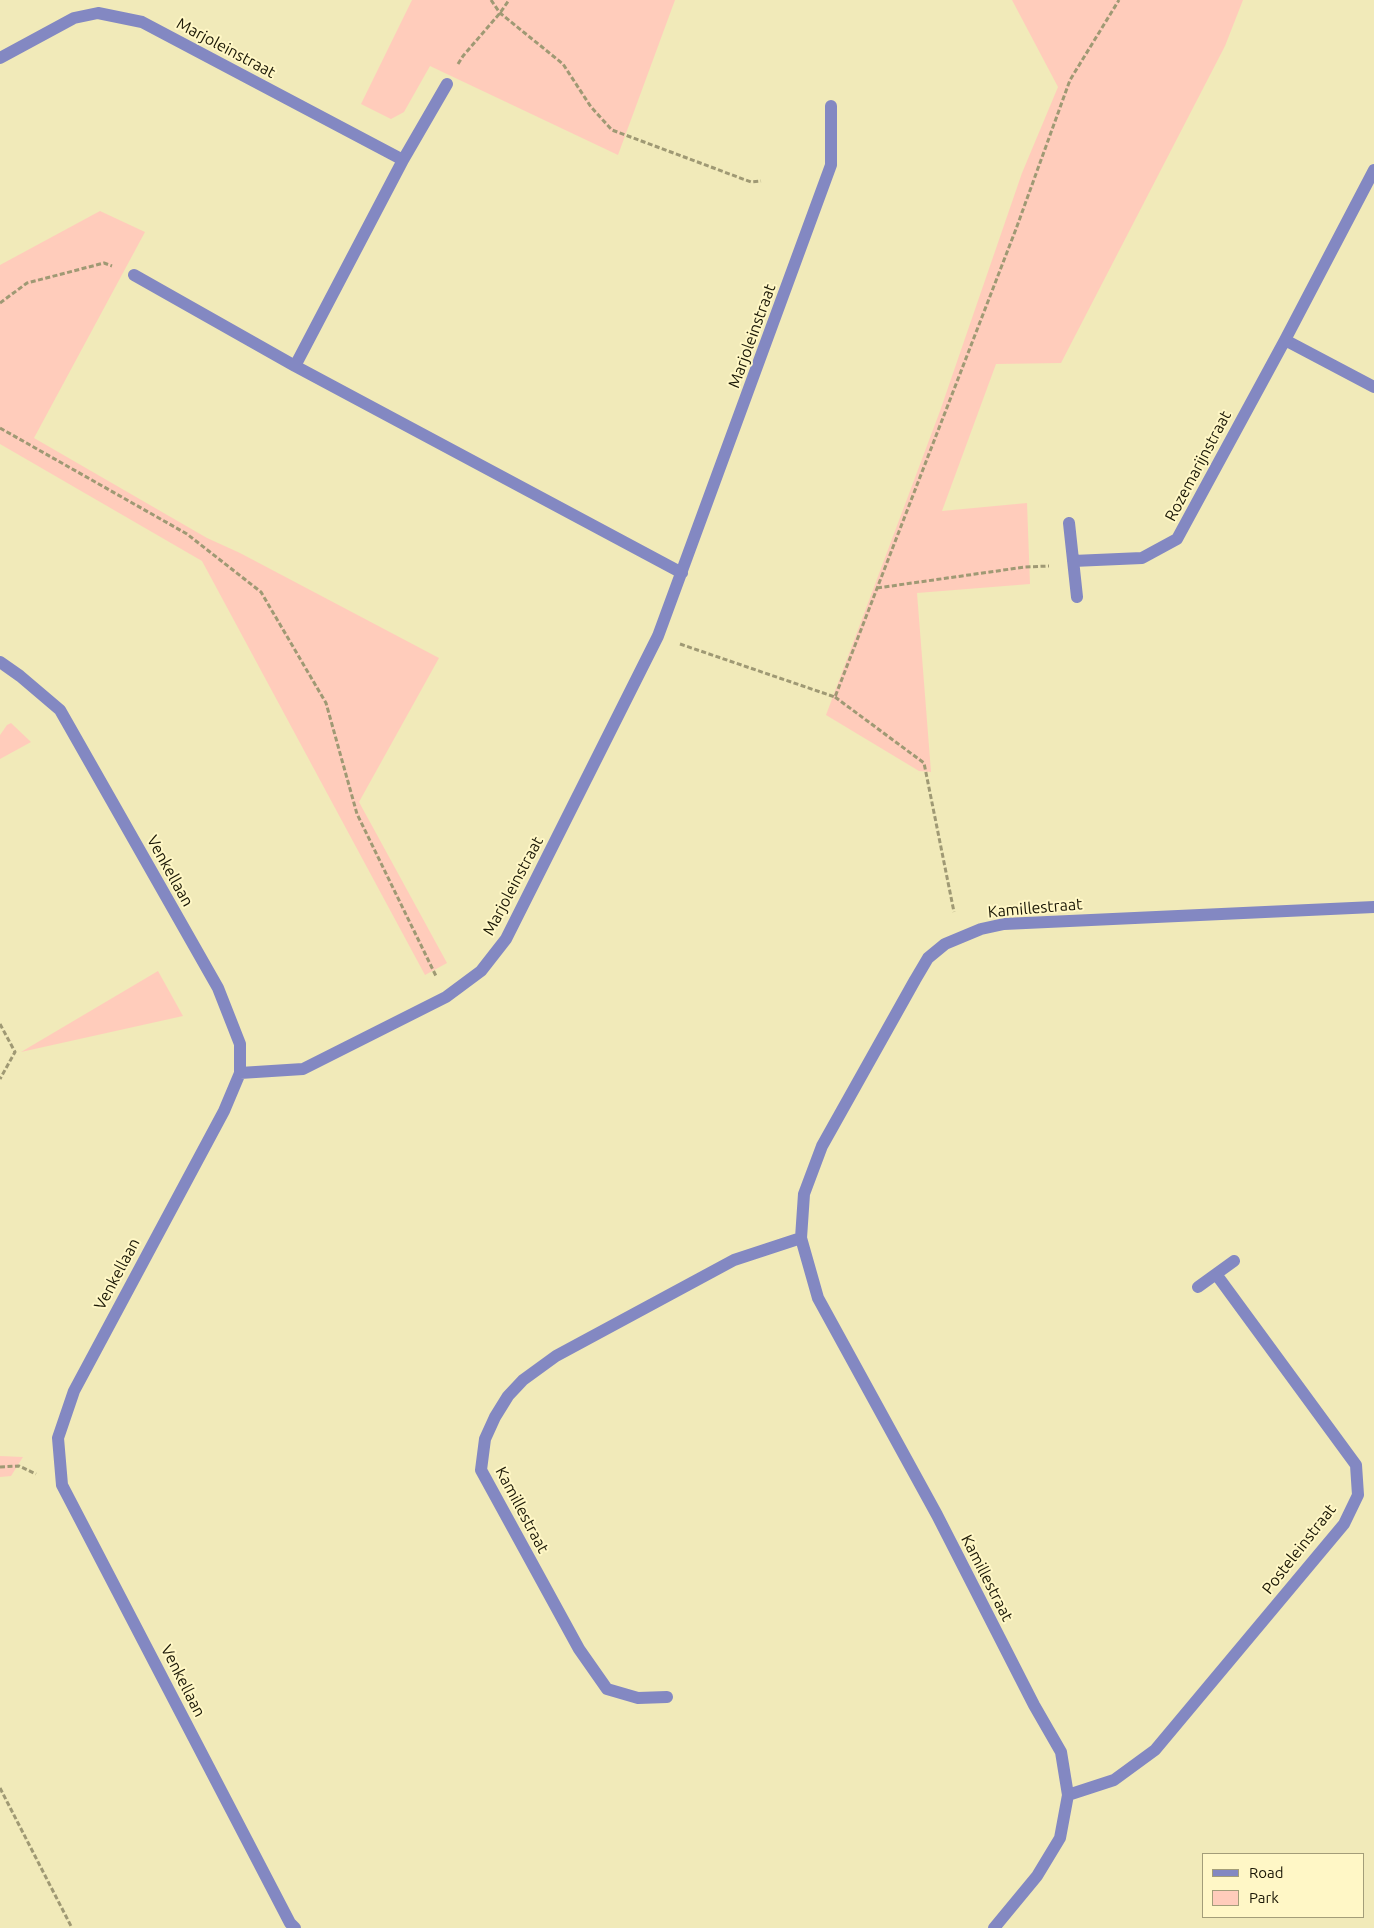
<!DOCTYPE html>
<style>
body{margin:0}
#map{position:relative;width:1374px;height:1928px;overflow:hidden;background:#f1eab9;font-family:Ubuntu,sans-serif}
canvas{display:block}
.legend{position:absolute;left:1202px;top:1853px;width:162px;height:65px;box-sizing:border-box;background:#fff7c6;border:1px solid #a39d79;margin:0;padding:6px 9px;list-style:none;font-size:15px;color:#1a1705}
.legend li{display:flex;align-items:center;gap:10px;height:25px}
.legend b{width:25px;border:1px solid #a39d79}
</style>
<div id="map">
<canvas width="1374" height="1928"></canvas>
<ul class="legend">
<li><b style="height:6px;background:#8388c2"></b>Road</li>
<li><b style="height:14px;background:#fcb"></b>Park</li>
</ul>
</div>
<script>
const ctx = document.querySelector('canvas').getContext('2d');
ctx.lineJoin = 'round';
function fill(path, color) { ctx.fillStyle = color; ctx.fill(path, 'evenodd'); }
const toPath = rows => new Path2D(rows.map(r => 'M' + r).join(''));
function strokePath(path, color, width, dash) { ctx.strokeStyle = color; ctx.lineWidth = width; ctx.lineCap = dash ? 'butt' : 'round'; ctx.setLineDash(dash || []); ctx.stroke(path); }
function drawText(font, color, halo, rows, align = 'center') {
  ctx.font = font + ' Ubuntu,sans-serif'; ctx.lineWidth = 4; ctx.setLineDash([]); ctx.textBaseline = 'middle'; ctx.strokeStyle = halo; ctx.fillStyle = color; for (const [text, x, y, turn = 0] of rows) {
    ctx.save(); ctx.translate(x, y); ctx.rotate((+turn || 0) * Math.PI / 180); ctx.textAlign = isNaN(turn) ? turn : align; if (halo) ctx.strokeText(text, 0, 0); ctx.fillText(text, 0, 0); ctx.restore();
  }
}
fill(toPath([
 [412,0,675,0,618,155,430,66,404,112,391,119,361,104],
 [1012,0,1243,0,1225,46,1061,363,996,364,942,511,1027,503,1030,584,917,593,931,772,919,771,826,715,940,411,1022,173,1058,87],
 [100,211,145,232,34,438,207,538,240,553,439,658,359,802,447,963,425,975,202,561,0,444,0,265],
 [11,723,31,742,0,759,0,735,7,725],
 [158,971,183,1016,21,1052],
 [0,1456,23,1457,11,1476,0,1477]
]), '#fcb');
strokePath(toPath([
 [491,0,500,13,563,64,591,107,612,130,751,182,761,181],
 [458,64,463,56,500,13,509,0],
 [0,303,27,283,104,263,112,266],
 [0,428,187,534,261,592,326,703,357,814,436,976],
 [877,588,1025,567,1049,566],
 [680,644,835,697,1016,229,1070,80,1119,0],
 [835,697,924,763,954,912],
 [0,1024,15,1052,0,1079],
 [0,1467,19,1466,36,1474],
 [0,1788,72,1928]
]), '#9f9974', 3, [5, 2.5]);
strokePath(toPath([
 [0,58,74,18,98,13,142,22,403,160],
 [134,275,295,366,682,573],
 [1285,340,1374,387],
 [295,366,403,160,447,84],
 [1069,523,1077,597],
 [1073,561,1142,558,1177,539,1285,340,1374,170],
 [0,662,20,676,60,710,218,988,240,1044,240,1073,224,1111,74,1391,58,1438,62,1485,290,1923,295,1928],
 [240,1073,303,1069,446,997,481,971,506,939,658,636,831,165,831,106],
 [1198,1287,1234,1261],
 [667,1697,638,1698,607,1689,579,1649,481,1470,485,1439,495,1417,508,1396,523,1380,556,1356,734,1260,801,1238],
 [1068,1795,1114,1780,1155,1750,1344,1524,1358,1495,1356,1465,1216,1274],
 [994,1928,1037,1876,1060,1838,1068,1795,1061,1752,1034,1705,937,1515,818,1298,801,1238,804,1194,822,1146,915,980,928,958,945,944,981,929,1004,924,1374,907]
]), '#8388c2', 12);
drawText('16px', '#1a1705', '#fff7c6', [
 ["Marjoleinstraat",226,48,28],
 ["Marjoleinstraat",752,336,-70],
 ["Rozemarijnstraat",1198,466,-62],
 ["Venkellaan",170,871,61],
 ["Marjoleinstraat",513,886,-62],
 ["Kamillestraat",1035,908,-5],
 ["Venkellaan",117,1274,-62],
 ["Kamillestraat",522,1510,62],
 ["Posteleinstraat",1299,1549,-52],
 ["Kamillestraat",987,1578,63],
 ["Venkellaan",183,1681,63]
]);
</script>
